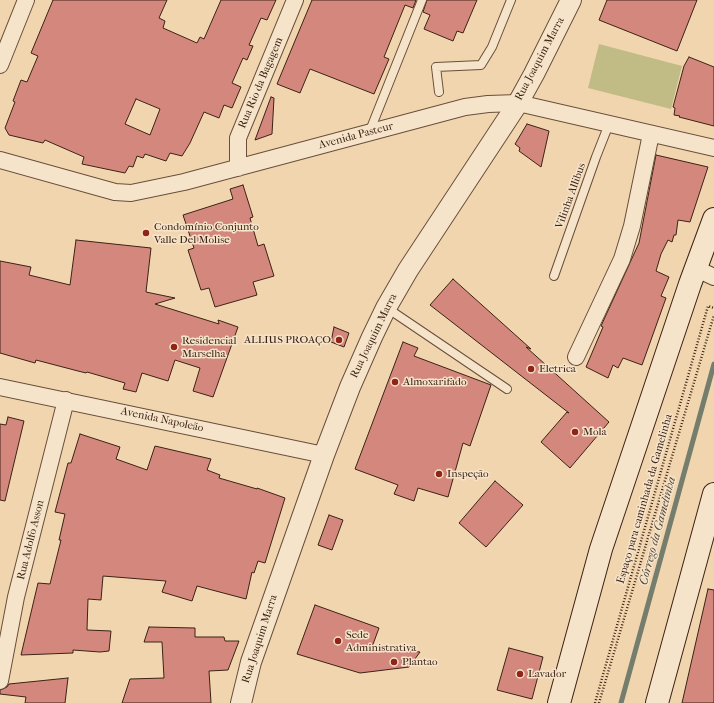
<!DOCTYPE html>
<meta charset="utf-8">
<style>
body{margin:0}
canvas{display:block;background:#f1d5ae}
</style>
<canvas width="714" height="703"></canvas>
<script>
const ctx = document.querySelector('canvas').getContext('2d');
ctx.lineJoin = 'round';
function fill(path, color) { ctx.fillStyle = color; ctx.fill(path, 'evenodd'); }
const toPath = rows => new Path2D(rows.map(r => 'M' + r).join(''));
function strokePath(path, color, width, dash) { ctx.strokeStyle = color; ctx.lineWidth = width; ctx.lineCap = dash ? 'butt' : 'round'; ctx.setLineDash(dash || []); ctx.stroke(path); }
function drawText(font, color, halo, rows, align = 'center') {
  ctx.font = font + ' "IM FELL French Canon",serif'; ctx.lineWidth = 3; ctx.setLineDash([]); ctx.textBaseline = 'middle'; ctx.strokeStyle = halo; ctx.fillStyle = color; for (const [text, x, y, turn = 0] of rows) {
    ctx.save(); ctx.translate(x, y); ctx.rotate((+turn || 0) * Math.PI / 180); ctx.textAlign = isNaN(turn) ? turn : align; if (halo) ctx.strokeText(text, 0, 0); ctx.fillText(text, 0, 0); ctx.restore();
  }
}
fill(toPath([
 [599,44,682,66,671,109,588,88]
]), '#c1bb85');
strokePath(toPath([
 [621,703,714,364]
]), '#757d6c', 5);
const building = toPath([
 [53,0,167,0,159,18,165,21,163,28,197,43,200,37,204,39,221,0,276,0,267,20,261,18,249,45,253,46,247,60,243,58,232,83,241,87,232,108,224,105,219,118,204,112,190,143,182,156,170,153,166,161,145,154,143,158,137,156,133,167,129,166,125,173,82,164,84,157,45,140,43,143,9,135,5,128,15,102,13,101,21,80,27,82,38,56,31,53,53,0],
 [136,99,160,109,150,135,125,124,136,99],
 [312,0,416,0,413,8,405,5,384,57,389,59,374,94,310,69,300,93,277,84,312,0],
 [427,0,477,0,463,33,457,31,453,41,424,29,430,15,423,12,427,0],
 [607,0,697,0,677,51,599,20,607,0],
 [689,57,714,67,714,126,679,117,680,116,674,115,675,108,673,107,684,66,689,57],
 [271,97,274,98,272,134,255,140,271,97],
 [527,124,549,131,541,167,519,151,520,148,515,144,527,124],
 [656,155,708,167,690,222,678,220,676,235,674,235,672,242,668,240,661,254,656,271,669,277,661,296,666,298,642,365,623,358,618,368,613,365,608,378,586,367,603,327,601,326,639,243,656,155],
 [243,185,253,217,250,218,258,246,264,244,274,276,253,282,257,295,215,307,209,288,201,290,188,250,194,248,183,215,233,199,230,189,243,185],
 [76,240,151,248,146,292,175,298,155,304,219,324,218,320,238,327,213,397,193,391,200,368,175,360,168,381,142,373,136,392,123,389,125,383,87,372,86,373,78,371,36,360,35,363,0,353,0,261,31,267,29,275,70,285,76,240],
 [453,279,531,349,526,347,609,422,570,468,541,442,567,412,569,413,430,305,453,279],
 [334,327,349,333,344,347,331,342,334,327],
 [403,342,418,348,414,356,491,385,470,446,463,443,448,497,418,488,414,501,394,494,398,485,355,469,403,342],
 [8,417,24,421,5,501,0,500,0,424,6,425,8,417],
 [80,434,120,447,116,459,147,470,155,446,211,459,207,470,220,475,219,478,257,489,257,488,285,498,265,563,258,561,254,573,252,572,246,599,197,586,192,601,162,592,166,581,103,576,101,600,88,599,87,630,111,631,109,651,100,652,73,650,73,653,21,655,38,583,50,584,61,540,59,540,65,514,55,512,68,463,71,463,80,434],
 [495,481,523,505,486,547,459,523,495,481],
 [329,515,343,520,332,550,318,545,329,515],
 [708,589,714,590,714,703,682,703,708,589],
 [315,605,379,628,372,647,420,652,409,667,360,673,297,654,315,605],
 [149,627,195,628,195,637,224,637,225,641,239,641,228,670,209,671,211,703,122,703,130,679,164,678,162,642,144,642,149,627],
 [509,648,543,657,532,699,497,690,509,648],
 [68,678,65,703,25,703,26,697,0,694,0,690,7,687,9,684,68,678]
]);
fill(building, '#d4887d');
strokePath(building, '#3c2215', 1);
const service = toPath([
 [439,92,436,67,481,65,492,47,511,0],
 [369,133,422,0],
 [554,276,596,157,609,124],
 [387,308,507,389]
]);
const minor = toPath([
 [0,65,26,0],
 [0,160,115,192,131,193,184,182,465,107,488,104,518,103,714,148],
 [238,168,238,138,295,0],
 [697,269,714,277],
 [576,357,622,259,632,226,651,134],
 [0,387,324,455],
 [0,681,16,597,66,400]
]);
const tertiary = toPath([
 [241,703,251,662,324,455,350,387,372,337,386,308,408,270,518,103,534,74,571,0]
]);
const secondary = toPath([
 [559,703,601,549,690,284,714,219],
 [657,703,714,494]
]);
strokePath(service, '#694f3b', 10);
strokePath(minor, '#694f3b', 18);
strokePath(tertiary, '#694f3b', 22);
strokePath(secondary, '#3c2215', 24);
strokePath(toPath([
 [595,703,708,306,714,308],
 [599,703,714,315]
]), '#3c2215', 2.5, [1, 2]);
strokePath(service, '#f6e4ca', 8);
strokePath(minor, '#f6e4ca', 16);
strokePath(tertiary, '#f6e4ca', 20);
strokePath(secondary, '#f6e4ca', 22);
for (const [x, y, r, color] of [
 [146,233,4,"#8f2418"],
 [339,340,4,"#8f2418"],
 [174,347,4,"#8f2418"],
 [531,369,4,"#8f2418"],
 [395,382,4,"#8f2418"],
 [575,432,4,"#8f2418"],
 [439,474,4,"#8f2418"],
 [338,641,4,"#8f2418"],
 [394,662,4,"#8f2418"],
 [520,674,4,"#8f2418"]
]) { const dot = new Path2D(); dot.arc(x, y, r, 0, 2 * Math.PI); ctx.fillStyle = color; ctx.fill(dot); strokePath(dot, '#f6e4ca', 1.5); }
drawText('11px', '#3c2215', '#f6e4ca', [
 ["Rua Joaquim Marra",540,59,-62],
 ["Rua Rio da Bagagem",261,83,-67],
 ["Avenida Pasteur",356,136,-15],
 ["Vilinha Allibus",571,196,-70],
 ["Rua Joaquim Marra",374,336,-64],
 ["Avenida Napoleão",162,420,12],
 ["Espaço para caminhada da Gamelinha",645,499,-74],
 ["Rua Adolfo Asson",31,540,-76],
 ["Rua Joaquim Marra",260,639,-72]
]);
drawText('11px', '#3c2215', '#f6e4ca', [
 ["Condomínio Conjunto",154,227],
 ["Valle Del Molise",154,240],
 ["ALLIUS PROAÇO",331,340,"right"],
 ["Residencial",182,341],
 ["Marselha",182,354],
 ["Eletrica",539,369],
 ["Almoxarifado",403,382],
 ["Mola",583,432],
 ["Inspeção",447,474],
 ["Sede",346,635],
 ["Administrativa",346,648],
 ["Plantao",402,662],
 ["Lavador",528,674]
], 'left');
drawText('italic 12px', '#544839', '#f6e4ca', [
 ["Córrego da Gamelinha",658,531,-75]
]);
</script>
